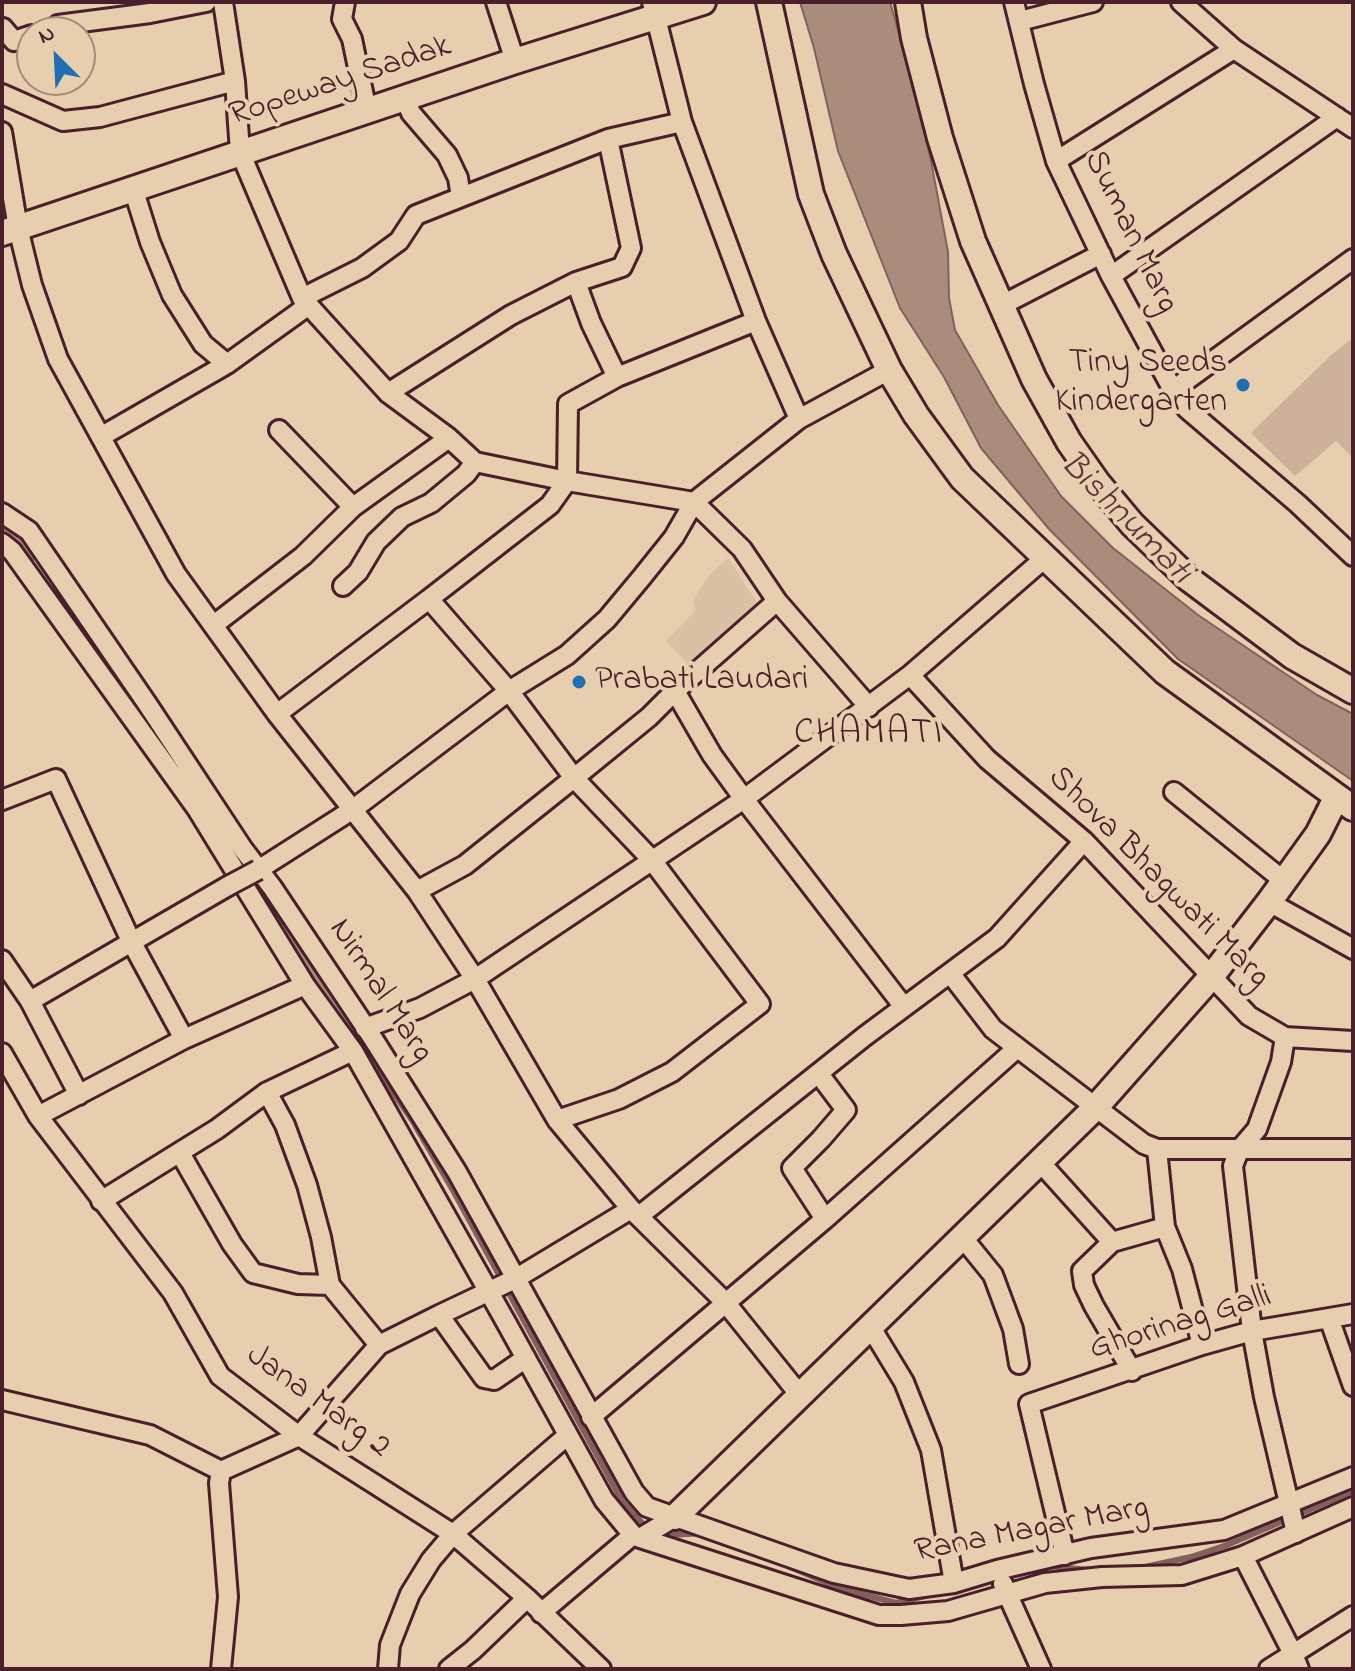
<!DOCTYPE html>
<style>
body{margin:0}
#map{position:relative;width:1355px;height:1671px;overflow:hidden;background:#e6ceaf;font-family:"Indie Flower",sans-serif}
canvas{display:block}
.frame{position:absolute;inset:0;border:4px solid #4a1f2b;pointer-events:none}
.north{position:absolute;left:16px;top:16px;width:80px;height:80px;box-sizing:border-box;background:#e6ceaf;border:2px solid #a8887a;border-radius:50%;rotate:336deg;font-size:22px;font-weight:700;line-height:32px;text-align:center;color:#4a1f2b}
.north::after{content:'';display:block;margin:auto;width:28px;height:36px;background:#1f6fb2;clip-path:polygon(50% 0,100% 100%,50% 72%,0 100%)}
</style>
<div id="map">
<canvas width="1355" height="1671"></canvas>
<div class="frame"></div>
<div class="north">N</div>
</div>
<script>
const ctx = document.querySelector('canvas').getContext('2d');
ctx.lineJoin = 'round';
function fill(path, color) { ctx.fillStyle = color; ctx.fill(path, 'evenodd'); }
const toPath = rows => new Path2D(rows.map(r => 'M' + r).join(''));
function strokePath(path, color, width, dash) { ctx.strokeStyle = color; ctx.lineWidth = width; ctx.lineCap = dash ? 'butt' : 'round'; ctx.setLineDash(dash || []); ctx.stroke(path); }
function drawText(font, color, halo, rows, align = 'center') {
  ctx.font = font + ' "Indie Flower",sans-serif'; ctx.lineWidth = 8; ctx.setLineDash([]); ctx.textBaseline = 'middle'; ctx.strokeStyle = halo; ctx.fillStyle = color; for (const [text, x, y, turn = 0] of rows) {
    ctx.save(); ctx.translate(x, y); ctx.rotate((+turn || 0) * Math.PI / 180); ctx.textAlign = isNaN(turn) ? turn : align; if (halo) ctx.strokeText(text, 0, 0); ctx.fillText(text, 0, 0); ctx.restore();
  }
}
fill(toPath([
 [728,558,762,610,690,666,666,641,696,610,693,600,709,575]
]), '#dac0a5');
fill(toPath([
 [1353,338,1353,458,1336,441,1295,476,1251,433,1332,354]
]), '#cdb299');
const water = toPath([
 [800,2,890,2,915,89,931,161,948,252,949,298,955,330,998,405,1061,496,1113,548,1198,615,1317,695,1353,714,1353,781,1178,659,1049,529,981,448,944,377,900,308,838,151,814,48,800,2]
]);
fill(water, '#aa8c7c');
strokePath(water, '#84605c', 2);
strokePath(toPath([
 [349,1027,412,1120,454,1192,622,1501,654,1536,704,1533],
 [788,1566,839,1588,896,1603,929,1595],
 [1049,1566,1089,1570],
 [1140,1568,1191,1557,1227,1545,1353,1491]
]), '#84605c', 6);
strokePath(toPath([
 [2,529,25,557],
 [251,886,287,932,349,1027]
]), '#aa8c7c', 20);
const street = toPath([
 [223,2,235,81,240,152,302,298,388,393,449,438,475,462,567,481,694,502,742,549,777,601,869,707],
 [345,2,342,19,352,39,367,111],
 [496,2,515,61],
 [652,2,682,122,756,321,799,419],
 [1014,2,1034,84,1056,161,1111,276,1173,390,1187,409,1298,504,1353,556],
 [1181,2,1234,49,1353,128],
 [1020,21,1093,2],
 [3,28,14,41,32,35],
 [51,32,58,25,150,13,206,2],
 [2,94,63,121,100,117,235,81],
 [405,98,411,113,447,155,458,178,461,197],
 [2,132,18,228,32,285,58,359,176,574,277,714,417,891,475,979,557,1120,631,1209,725,1302,799,1394],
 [1056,161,1234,49],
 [133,188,150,242,172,295,203,344,227,364],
 [1111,276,1337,117],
 [302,298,362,268,399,241,416,215,608,139],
 [1000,306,1101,254],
 [617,377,591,323,576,282,622,267,631,248,608,139,682,122],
 [1173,390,1353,259],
 [388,393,511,315,576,282],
 [279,430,353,507],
 [102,436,227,364,309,305],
 [2,513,29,531,148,705,243,849,272,887,372,1037,457,1172,634,1492,647,1507,834,1573,909,1589,954,1583,997,1570,1091,1548,1224,1530,1353,1477],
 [2,543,12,551,197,809,305,985],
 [343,586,358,572,376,542,402,517,431,503,466,474,475,462],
 [429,599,550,505,567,481,568,404,617,377,756,321],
 [215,624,303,556,353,507,449,438],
 [910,675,987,759,1084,841,1249,1016,1285,1037,1353,1041],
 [675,691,712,755,744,799,904,1007],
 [277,714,429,599,509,691,574,778,651,859,760,1004,672,1072,619,1099,557,1120],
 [1174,792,1284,881],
 [2,800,56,779,131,941,184,1039],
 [258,870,352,810,509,691,567,655,607,619,642,577,674,537,694,502,799,419,889,370],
 [417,891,465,865,574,778,649,717,675,691,777,601],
 [1269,902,1353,949],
 [2,960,30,1001,79,1095],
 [950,973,993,1029,1144,1144,1157,1149,1353,1149],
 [30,1001,228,886],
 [365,1028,420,1008,475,979,744,799,910,675,1045,558],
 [1285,1037,1281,1062,1257,1129,1239,1150,1233,1166,1252,1331,1264,1397,1296,1533],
 [2,1053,38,1116,173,1293,220,1376,299,1436,453,1534,527,1598,601,1669],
 [819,1074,846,1110,821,1139,792,1168,825,1219],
 [267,1092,285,1125,307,1185,321,1237,330,1285,379,1345,439,1315,484,1378,494,1380,526,1358],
 [38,1116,184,1039,305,985,353,1051,507,1324,604,1500,633,1535],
 [1157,1149,1165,1227,1182,1269,1202,1345],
 [180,1153,232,1244,253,1273,298,1284,330,1285],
 [1040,1162,1112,1242],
 [101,1201,217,1129,267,1092,353,1051],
 [639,1216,865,1036,997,938,1084,841],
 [963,1238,993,1275,1013,1329,1019,1364],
 [439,1315,515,1279,631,1209],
 [1329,1318,1353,1386],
 [870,1326,904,1382,931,1450,954,1583],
 [1132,1371,1094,1306,1084,1285,1082,1271,1112,1242,1165,1227],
 [2,1400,150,1435,221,1471],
 [591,1417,825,1219,1016,1049],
 [640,1538,879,1615,901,1615,948,1611,1045,1583,1102,1577,1182,1575,1243,1556,1353,1507],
 [1065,1555,1029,1404,1202,1345,1252,1331,1353,1314],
 [1243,1556,1293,1654,1269,1669],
 [1003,1584,1041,1669],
 [541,1613,633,1535,640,1538,675,1517],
 [221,1669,228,1597,219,1483,221,1471,299,1436,379,1345],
 [388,1669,390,1645,399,1622,410,1594,431,1560,453,1534,568,1435],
 [449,1669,473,1650,527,1598],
 [1299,1669,1293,1654,1353,1616]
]);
const secondary = toPath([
 [769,2,811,194,834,254,889,370,916,415,962,478,1165,672,1353,808],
 [908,2,914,38,940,138,973,241,1034,379,1069,442,1097,482,1132,524,1189,579,1292,656,1353,691],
 [2,233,515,61,703,2],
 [675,1517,1095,1108,1211,977,1269,902,1318,834,1336,798]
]);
strokePath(street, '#4a1f2b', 24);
strokePath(secondary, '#4a1f2b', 30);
strokePath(street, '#e6ceaf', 18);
strokePath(secondary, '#e6ceaf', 24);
const streetBridge = toPath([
 [228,886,258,870]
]);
strokePath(streetBridge, '#4a1f2b', 24, []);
strokePath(streetBridge, '#e6ceaf', 18);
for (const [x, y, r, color] of [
 [1243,385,8,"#1f6fb2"],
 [579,682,8,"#1f6fb2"]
]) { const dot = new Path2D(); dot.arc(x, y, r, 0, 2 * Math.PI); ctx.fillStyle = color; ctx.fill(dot); strokePath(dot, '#e6ceaf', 3); }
drawText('34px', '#4a1f2b', '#e6ceaf', [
 ["Ropeway Sadak",341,83,-18],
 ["Suman Marg",1129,233,64],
 ["Shova Bhagwati Marg",1157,879,45],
 ["Nirmal Marg",379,992,57],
 ["Ghorinag Galli",1181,1325,-17],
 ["Jana Marg 2",317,1403,36],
 ["Rana Magar Marg",1032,1532,-11]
]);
drawText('34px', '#4a1f2b', '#e6ceaf', [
 ["Tiny Seeds",1227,365],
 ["Kindergarten",1227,404],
 ["Prabati Laudari",595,682,"left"]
], 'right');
drawText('italic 36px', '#5d353b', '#e6ceaf', [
 ["Bishnumati",1124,520,45]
]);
ctx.letterSpacing = '2px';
drawText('36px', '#4a1f2b', '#e6ceaf', [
 ["CHAMATI",869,736]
]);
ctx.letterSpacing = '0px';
</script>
